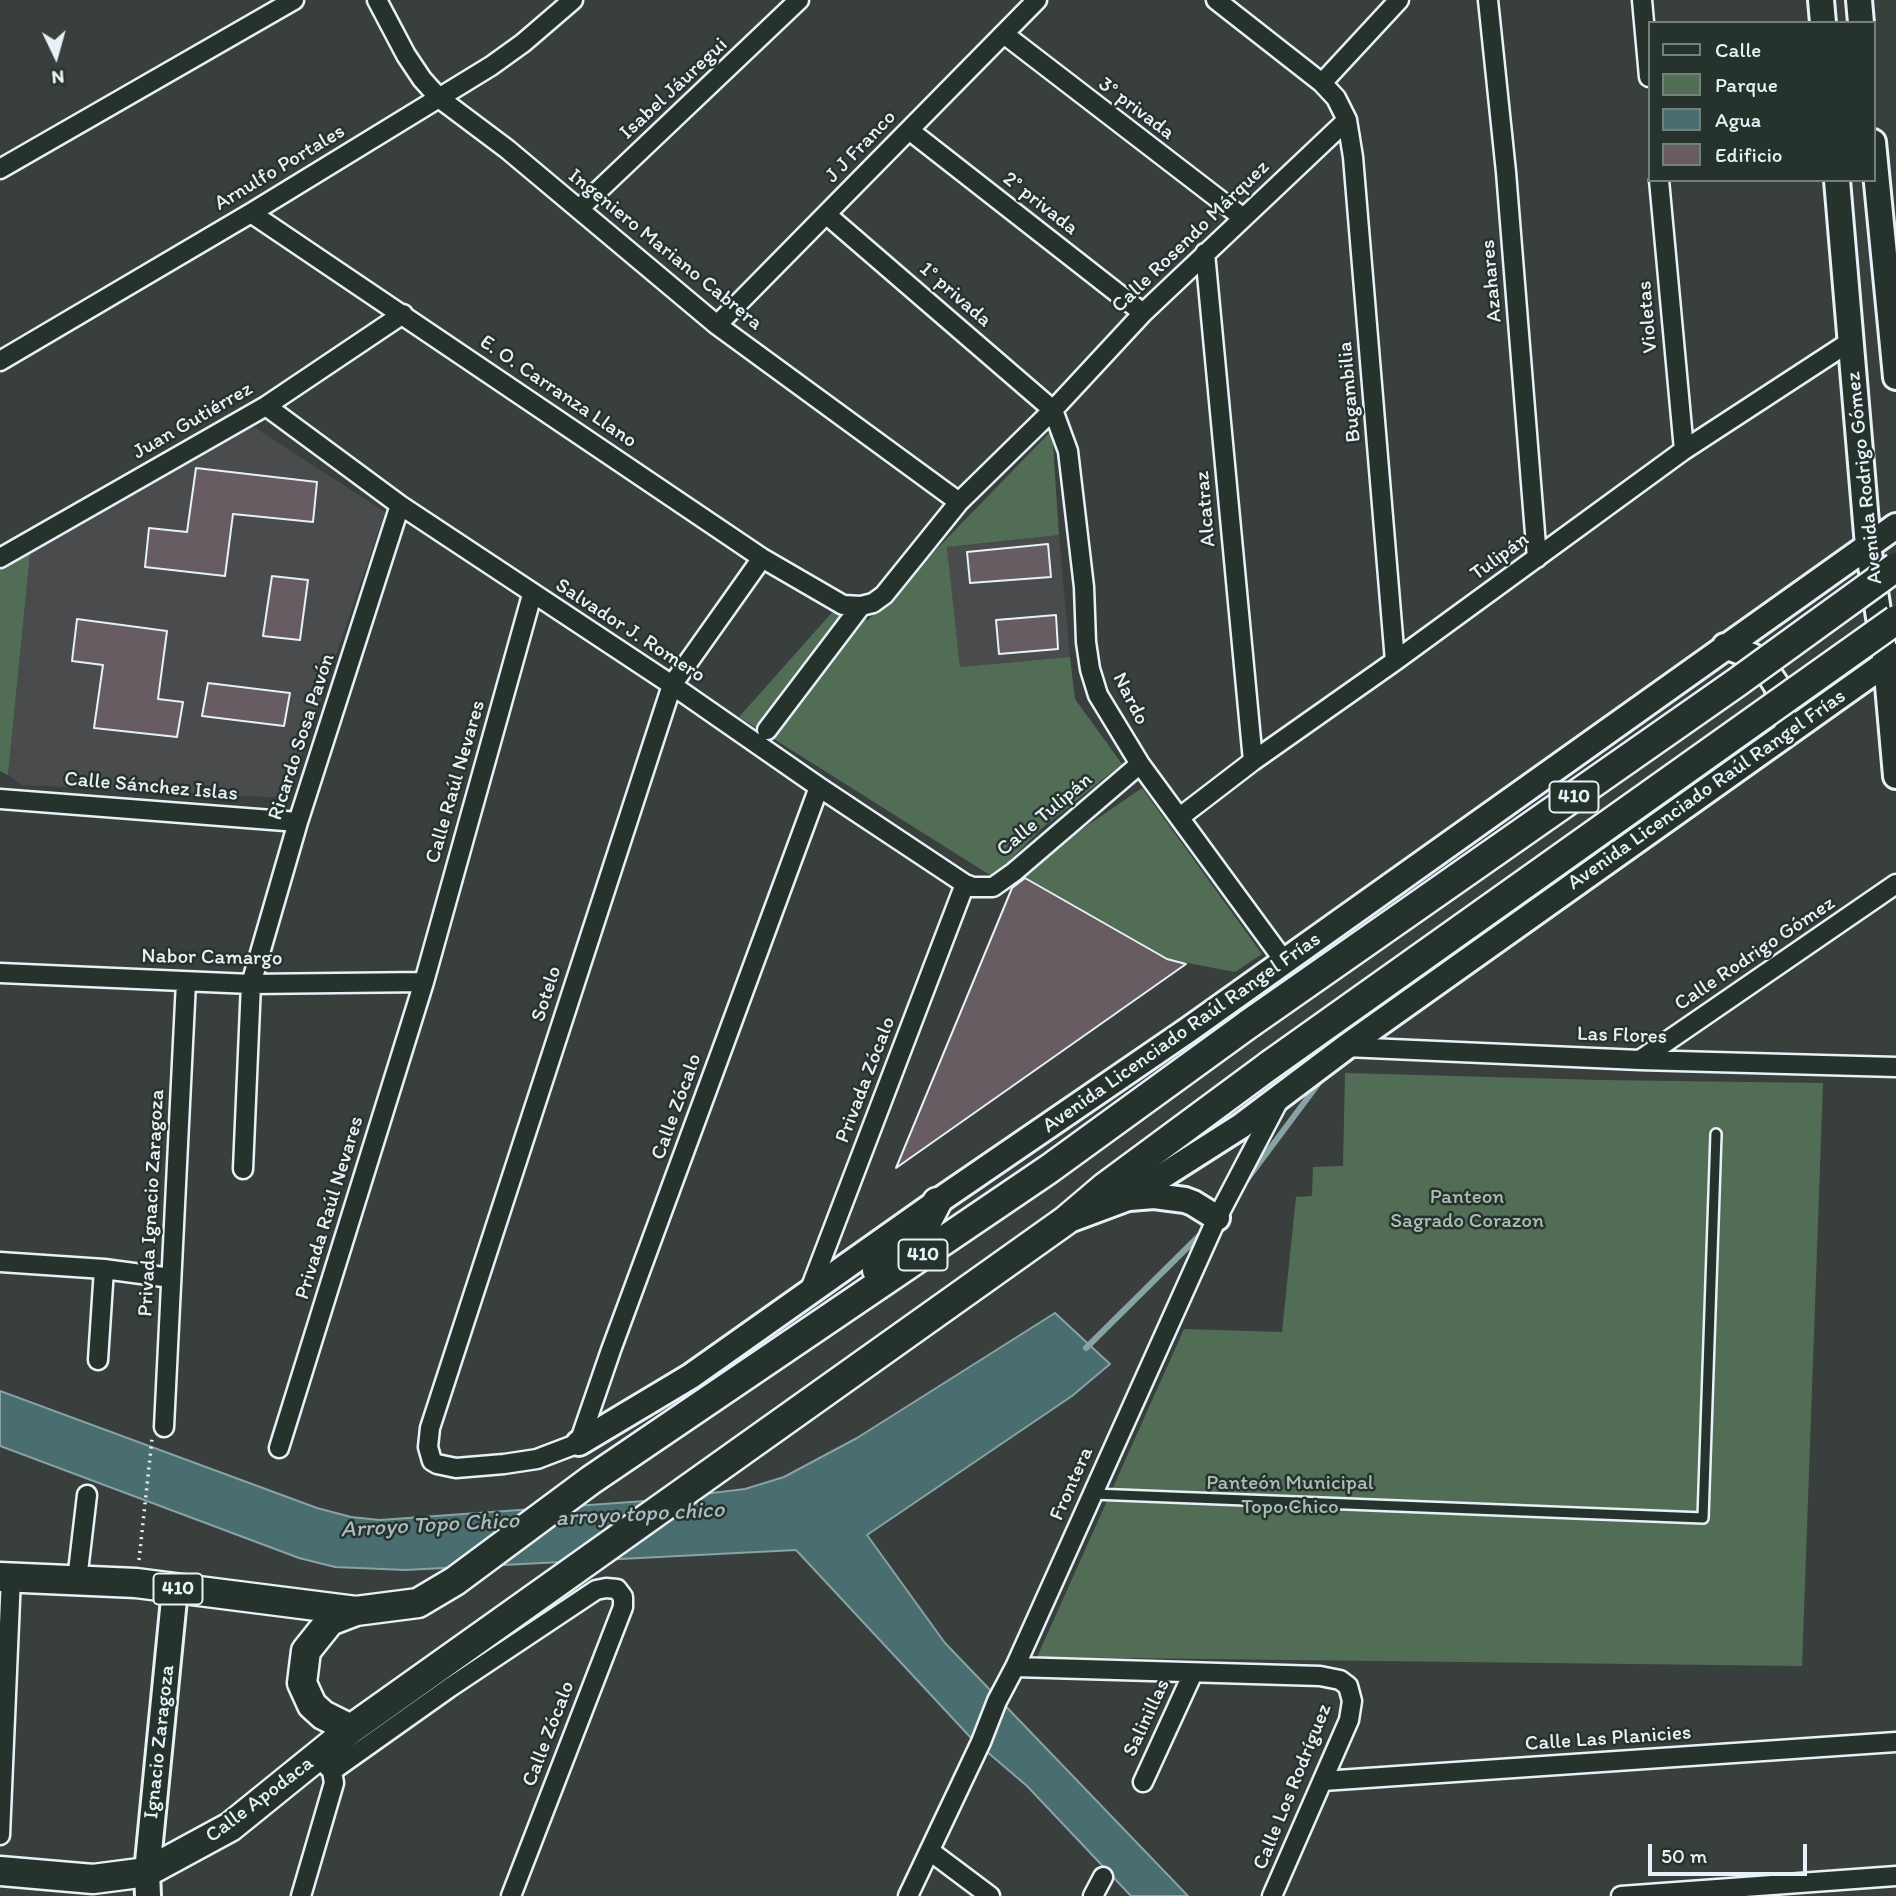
<!DOCTYPE html>
<meta charset="utf-8">
<style>
body{margin:0}
#map{position:relative;width:1896px;height:1896px;overflow:hidden;background:#393f3d;font-family:Itim,sans-serif}
canvas{display:block}
.legend{position:absolute;left:1648px;top:21px;width:228px;height:161px;box-sizing:border-box;background:#26332d;border:2px solid #747f7e;margin:0;padding:9px 12px;list-style:none;font-size:21px;color:#e8f1f8}
.legend li{display:flex;align-items:center;gap:14px;height:35px}
.legend b{width:35px;border:2px solid #747f7e}
.north{position:absolute;left:21px;top:21px;width:70px;height:70px;-webkit-text-stroke:5px #26332d;paint-order:stroke;rotate:175deg;font-size:19px;font-weight:700;line-height:28px;text-align:center;color:#e8f1f8}
.north::after{content:'';display:block;margin:auto;width:24px;height:32px;background:#e8f1f8;clip-path:polygon(50% 0,100% 100%,50% 72%,0 100%)}
.scale{position:absolute;left:1648px;top:1844px;width:159px;height:32px;box-sizing:border-box;border:4px solid #e8f1f8;border-top:0;padding-left:9px;font-size:21px;line-height:24px;white-space:nowrap;color:#e8f1f8;-webkit-text-stroke:5px #26332d;paint-order:stroke}
</style>
<div id="map">
<canvas width="1896" height="1896"></canvas>
<ul class="legend">
<li><b style="height:9px;background:#26332d"></b>Calle</li>
<li><b style="height:19px;background:#516d55"></b>Parque</li>
<li><b style="height:19px;background:#4a6d70"></b>Agua</li>
<li><b style="height:19px;background:#665c62"></b>Edificio</li>
</ul>
<div class="north">N</div>
<div class="scale">50 m</div>
</div>
<script>
const ctx = document.querySelector('canvas').getContext('2d');
ctx.lineJoin = 'round';
function fill(path, color) { ctx.fillStyle = color; ctx.fill(path, 'evenodd'); }
const toPath = rows => new Path2D(rows.map(r => 'M' + r).join(''));
function strokePath(path, color, width, dash) { ctx.strokeStyle = color; ctx.lineWidth = width; ctx.lineCap = dash ? 'butt' : 'round'; ctx.setLineDash(dash || []); ctx.stroke(path); }
function drawText(font, color, halo, rows, align = 'center') {
  ctx.font = font + ' Itim,sans-serif'; ctx.lineWidth = 5; ctx.setLineDash([]); ctx.textBaseline = 'middle'; ctx.strokeStyle = halo; ctx.fillStyle = color; for (const [text, x, y, turn = 0] of rows) {
    ctx.save(); ctx.translate(x, y); ctx.rotate((+turn || 0) * Math.PI / 180); ctx.textAlign = isNaN(turn) ? turn : align; if (halo) ctx.strokeText(text, 0, 0); ctx.fillText(text, 0, 0); ctx.restore();
  }
}
fill(toPath([
 [254,427,385,512,287,798,22,785,8,775,31,544,221,438],
 [1059,535,1070,657,960,667,947,547]
]), '#494b4c');
fill(toPath([
 [1052,430,1059,535,947,547,960,667,1070,657,1075,699,1122,764,1042,828,993,877,739,717,836,608,868,620],
 [31,544,8,775,0,771,0,564],
 [1142,788,1262,954,1235,972,1167,959,1018,873],
 [1345,1073,1601,1080,1823,1083,1802,1666,1037,1657,1184,1329,1282,1332,1296,1197,1312,1196,1313,1167,1343,1166]
]), '#516d55');
const water = toPath([
 [1055,1313,1110,1364,1072,1396,867,1535,945,1643,1188,1896,1131,1896,1027,1786,972,1739,796,1550,405,1570,335,1567,299,1558,0,1446,0,1391,317,1508,351,1517,380,1520,645,1501,745,1489,784,1477,857,1438,1055,1313]
]);
fill(water, '#4a6d70');
strokePath(water, '#89a2a6', 2);
strokePath(toPath([
 [1245,1182,1324,1076],
 [1086,1348,1204,1231]
]), '#89a2a6', 6);
const building = toPath([
 [196,468,317,482,313,522,233,514,225,576,145,567,149,528,187,532,196,468],
 [1048,544,1051,577,970,583,967,552,1048,544],
 [272,576,308,580,300,640,263,636,272,576],
 [1056,615,1058,649,999,654,996,620,1056,615],
 [77,619,167,631,158,699,183,702,177,737,94,728,103,665,72,661,77,619],
 [208,683,290,693,284,726,202,716,208,683],
 [1025,878,1167,959,1186,964,896,1168,1012,888,1025,878]
]);
fill(building, '#665c62');
strokePath(building, '#e8f1f8', 2);
const lane = toPath([
 [1093,1494,1703,1518,1716,1134]
]);
const street = toPath([
 [377,0,406,55,422,79,439,98,507,149,717,325,959,502],
 [1216,0,1322,83,1336,98,1347,120,1353,157,1395,661],
 [1488,0,1506,172,1537,558],
 [1642,0,1649,77],
 [1004,34,1242,217],
 [1322,83,1399,0],
 [909,130,1143,313],
 [0,169,294,0],
 [1659,180,1684,450],
 [579,209,799,0],
 [251,213,762,558,843,605,861,606,873,603,884,595,959,502,1053,410,1143,313,1347,120],
 [827,215,1053,410,1068,451,1084,587,1086,642,1090,669,1098,695,1140,764,1285,962],
 [1205,253,1253,761],
 [717,325,1037,0],
 [0,361,251,213,491,66,523,43,573,0],
 [266,406,400,505,672,685,819,787,965,884,973,887,993,887,1014,872,1140,764],
 [0,558,266,406,403,314],
 [762,558,672,685,430,1428,428,1447,432,1461,437,1464,456,1468,504,1464,537,1459,579,1443,611,1350,819,787],
 [767,730,861,606],
 [0,799,298,822],
 [1180,817,1253,761,1395,661,1684,450,1851,341],
 [0,973,251,984,424,982],
 [1346,1047,1640,1060,1896,1067],
 [1640,1060,1896,884],
 [243,1169,251,984,298,822,400,505],
 [0,1262,104,1269,171,1278],
 [809,1292,965,884],
 [98,1360,104,1269],
 [164,1427,186,982],
 [279,1448,424,982,532,595],
 [77,1580,87,1495],
 [1015,1667,1320,1676,1340,1680,1348,1686,1352,1701,1349,1720,1272,1896],
 [332,1771,449,1688,596,1590,606,1588,617,1589,623,1597,623,1607,511,1896],
 [1323,1781,1896,1742],
 [1143,1782,1193,1673],
 [0,1835,11,1577],
 [930,1851,990,1896],
 [301,1896,334,1783,332,1771,325,1764],
 [908,1896,981,1742,997,1701,1015,1667,1217,1218,1279,1100],
 [1093,1896,1103,1877],
 [1621,1896,1896,1876]
]);
const secondary = toPath([
 [1821,0,1823,23],
 [1859,0,1861,23],
 [1873,142,1896,377],
 [1837,180,1868,546,1886,663,1896,776],
 [1725,646,1752,656,1769,674,1777,686,1784,718],
 [1129,1198,1154,1196,1185,1200,1193,1203,1217,1218],
 [1069,1220,1128,1198,1241,1126,1346,1047,1896,656],
 [579,1443,691,1376,937,1202,1188,1030,1896,526],
 [148,1896,147,1872,175,1589]
]);
const primary = toPath([
 [877,1270,925,1225,937,1202],
 [0,1577,136,1583,356,1611],
 [351,1729,323,1715,312,1705,302,1683,306,1651,330,1621,356,1611,418,1603,455,1581,591,1480,1049,1169,1250,1023],
 [0,1871,93,1879,147,1872,230,1827,351,1729,1065,1221,1105,1187,1270,1065]
]);
strokePath(lane, '#e8f1f8', 14);
strokePath(street, '#e8f1f8', 23);
strokePath(secondary, '#e8f1f8', 30);
strokePath(primary, '#e8f1f8', 33);
strokePath(toPath([
 [139,1560,152,1439]
]), '#e8f1f8', 3.5, [2, 5]);
strokePath(lane, '#26332d', 9);
strokePath(street, '#26332d', 18);
strokePath(secondary, '#26332d', 24);
strokePath(primary, '#26332d', 28);
const primaryBridge = toPath([
 [1250,1023,1736,683,1896,567],
 [1270,1065,1896,620]
]);
strokePath(primaryBridge, '#e8f1f8', 33, []);
strokePath(primaryBridge, '#26332d', 28);
for (const [x, y, w] of [
 [1574,797,49],
 [923,1255,49],
 [178,1589,49]
]) { const box = new Path2D(); box.roundRect(x - w / 2, y - 15.5, w, 31, 5); ctx.fillStyle = '#26332d'; ctx.fill(box); strokePath(box, '#e8f1f8', 2); }
drawText('bold 19px', '#e8f1f8', null, [
 ["410",1574,797],
 ["410",923,1255],
 ["410",178,1589]
]);
drawText('21px', '#e8f1f8', '#26332d', [
 ["Isabel Jáuregui",674,89,-43],
 ["3° privada",1136,109,37],
 ["J J Franco",861,147,-46],
 ["Arnulfo Portales",280,168,-31],
 ["2° privada",1040,204,38],
 ["Calle Rosendo Márquez",1191,237,-44],
 ["Ingeniero Mariano Cabrera",665,250,39],
 ["Azahares",1492,281,-95],
 ["1° privada",955,295,41],
 ["Violetas",1648,317,-95],
 ["E. O. Carranza Llano",558,392,34],
 ["Bugambilia",1350,392,-95],
 ["Juan Gutiérrez",193,421,-30],
 ["Avenida Rodrigo Gómez",1865,478,-96],
 ["Alcatraz",1206,509,-95],
 ["Tulipán",1500,557,-36],
 ["Salvador J. Romero",630,631,33],
 ["Nardo",1130,699,63],
 ["Ricardo Sosa Pavón",302,737,-72],
 ["Calle Raúl Nevares",456,782,-74],
 ["Calle Sánchez Islas",151,787,5],
 ["Avenida Licenciado Raúl Rangel Frías",1707,790,-35],
 ["Calle Tulipán",1045,815,-40],
 ["Calle Rodrigo Gómez",1755,954,-34],
 ["Nabor Camargo",212,958,1],
 ["Sotelo",547,994,-72],
 ["Avenida Licenciado Raúl Rangel Frías",1182,1033,-35],
 ["Las Flores",1622,1036,2],
 ["Privada Zócalo",866,1080,-69],
 ["Calle Zócalo",677,1107,-70],
 ["Privada Ignacio Zaragoza",152,1203,-87],
 ["Privada Raúl Nevares",330,1208,-73],
 ["Frontera",1072,1484,-66],
 ["Salinillas",1147,1718,-65],
 ["Calle Zócalo",549,1734,-69],
 ["Calle Las Planicies",1608,1739,-4],
 ["Ignacio Zaragoza",160,1742,-84],
 ["Calle Los Rodríguez",1293,1787,-68],
 ["Calle Apodaca",260,1800,-37]
]);
drawText('21px', '#acbcb7', '#26332d', [
 ["Panteon",1467,1198],
 ["Sagrado Corazon",1467,1222],
 ["Panteón Municipal",1290,1484],
 ["Topo Chico",1290,1508]
]);
drawText('italic 23px', '#a9bcc2', '#26332d', [
 ["arroyo topo chico",640,1515,-3],
 ["Arroyo Topo Chico",430,1526,-3]
]);
</script>
